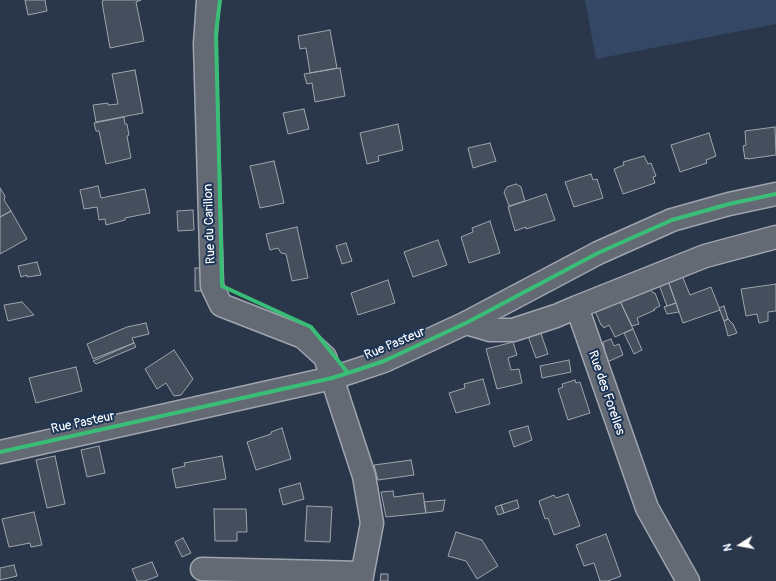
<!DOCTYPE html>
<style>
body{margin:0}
#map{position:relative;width:776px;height:581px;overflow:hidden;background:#2a374a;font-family:Pangolin,sans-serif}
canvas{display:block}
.north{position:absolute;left:720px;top:525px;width:40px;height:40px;-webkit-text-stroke:3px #1d3557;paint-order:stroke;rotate:259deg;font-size:11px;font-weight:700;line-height:16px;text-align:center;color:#fff}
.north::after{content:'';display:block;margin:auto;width:14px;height:18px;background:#fff;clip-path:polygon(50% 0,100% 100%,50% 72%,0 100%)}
</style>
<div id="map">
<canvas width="776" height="581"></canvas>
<div class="north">N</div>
</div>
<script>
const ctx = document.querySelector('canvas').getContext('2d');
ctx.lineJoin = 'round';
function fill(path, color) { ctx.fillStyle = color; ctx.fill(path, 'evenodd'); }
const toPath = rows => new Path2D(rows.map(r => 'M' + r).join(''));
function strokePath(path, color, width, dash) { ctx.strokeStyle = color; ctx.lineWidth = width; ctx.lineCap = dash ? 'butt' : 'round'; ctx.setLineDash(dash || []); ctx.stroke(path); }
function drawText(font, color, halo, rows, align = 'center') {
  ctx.font = font + ' Pangolin,sans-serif'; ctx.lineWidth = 4; ctx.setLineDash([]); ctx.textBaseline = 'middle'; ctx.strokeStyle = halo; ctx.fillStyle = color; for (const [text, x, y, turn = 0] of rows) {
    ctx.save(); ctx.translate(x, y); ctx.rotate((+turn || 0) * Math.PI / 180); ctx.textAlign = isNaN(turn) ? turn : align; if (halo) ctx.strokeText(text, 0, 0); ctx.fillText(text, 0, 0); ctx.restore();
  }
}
fill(toPath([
 [585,0,776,0,776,24,596,59]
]), '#344865');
const building = toPath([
 [25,0,45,0,47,11,28,15,25,0],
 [104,0,141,0,136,2,144,41,110,48,103,8,102,1,104,0],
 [330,30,337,68,310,73,306,48,300,49,298,36,330,30],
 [340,68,345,96,315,102,312,83,307,84,304,74,340,68],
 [135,70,143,113,96,122,93,105,108,103,108,105,118,104,112,74,135,70],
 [304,109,309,129,288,134,283,113,304,109],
 [124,117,125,124,127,124,129,135,127,136,131,158,106,164,99,131,96,131,94,123,124,117],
 [398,124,403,150,378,156,379,161,367,164,360,133,398,124],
 [775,127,776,155,748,159,748,158,745,159,743,146,746,145,745,131,775,127],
 [709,133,716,156,706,160,707,163,680,172,671,145,709,133],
 [490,143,496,161,473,168,468,148,490,143],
 [644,156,648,164,651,163,656,176,653,177,655,183,623,194,614,169,624,165,623,162,644,156],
 [274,161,284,203,260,208,250,166,274,161],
 [591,174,593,180,597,179,603,198,574,207,565,182,591,174],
 [516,184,521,187,525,201,509,206,504,192,507,187,516,184],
 [98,186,101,198,145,189,150,213,125,218,125,220,106,225,105,219,99,220,97,207,84,209,80,190,98,186],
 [0,188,5,196,4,200,11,211,0,217,0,188],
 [546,194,555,220,526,229,526,227,515,231,508,207,546,194],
 [193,210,194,230,178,231,177,211,193,210],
 [11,211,27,239,0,254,0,217,11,211],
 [490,221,500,253,469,263,461,237,473,232,472,228,490,221],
 [297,227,308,278,292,281,286,254,281,253,278,248,270,250,266,234,297,227],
 [438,240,447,265,413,277,404,252,438,240],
 [346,243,352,261,342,264,336,246,346,243],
 [37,262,41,275,27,277,27,275,21,277,18,266,37,262],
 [195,268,204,268,202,291,195,291,195,268],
 [681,273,690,295,711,287,720,310,683,323,667,278,681,273],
 [667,278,676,303,667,306,658,282,667,278],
 [388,280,395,303,358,315,351,293,388,280],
 [776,284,776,311,768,312,768,321,759,323,757,314,746,316,741,289,776,284],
 [649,286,653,293,655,293,660,306,654,309,655,310,637,318,639,324,632,326,619,299,649,286],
 [619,299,633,329,615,337,609,325,604,328,602,325,601,325,595,311,619,299],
 [22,302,34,315,8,321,4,305,22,302],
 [676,303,679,312,667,314,664,307,676,303],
 [724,306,728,319,724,321,719,308,724,306],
 [728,319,733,324,737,333,728,336,724,321,728,319],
 [146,323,149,334,132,338,134,343,93,359,87,344,127,327,146,323],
 [633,329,642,350,634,354,624,333,633,329],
 [540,331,548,354,536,358,528,336,540,331],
 [611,339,614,346,619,344,623,355,607,362,603,342,611,339],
 [513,342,517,355,508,358,511,370,519,369,522,383,497,389,486,349,513,342],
 [134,343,136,347,96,364,93,361,134,343],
 [174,350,193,379,181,395,174,396,166,383,157,389,145,369,174,350],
 [569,360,571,372,542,378,540,366,569,360],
 [76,367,82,391,36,403,29,378,76,367],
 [483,379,490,404,456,413,449,393,465,388,464,384,483,379],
 [575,380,576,383,580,382,590,413,568,420,558,389,563,387,562,384,575,380],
 [528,426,532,440,514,447,509,431,528,426],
 [282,428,291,459,256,470,247,442,271,434,271,432,282,428],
 [99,446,105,473,87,477,81,450,99,446],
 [55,456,65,504,47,508,36,460,55,456],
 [222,456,226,479,176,488,172,469,185,466,184,463,222,456],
 [411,460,414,475,378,480,374,465,411,460],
 [300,483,304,499,283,505,279,489,300,483],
 [393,491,394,497,423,493,426,513,386,517,381,492,393,491],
 [568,494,580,526,554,535,548,518,545,519,539,501,554,495,556,498,568,494],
 [445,500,443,511,426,513,424,502,445,500],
 [517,500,519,508,504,513,501,505,517,500],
 [501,505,504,513,498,515,495,507,501,505],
 [307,506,332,507,330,542,305,541,307,506],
 [214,509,246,509,247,532,237,532,237,541,215,541,214,509],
 [34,512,42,545,31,547,30,543,9,547,2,519,34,512],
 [456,532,482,540,498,566,477,579,466,561,448,556,456,532],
 [606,534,621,576,608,581,600,581,594,563,584,566,576,545,606,534],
 [183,538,191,553,182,557,175,542,183,538],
 [152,562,158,576,145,581,137,581,132,569,152,562],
 [14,565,17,576,0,580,0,568,14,565],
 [381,574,388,574,388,581,380,581,381,574]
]);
fill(building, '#444e5c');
strokePath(building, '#9fa5ae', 1);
const street = toPath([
 [577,307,705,256,776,237],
 [466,323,490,330,513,330,556,316,577,307,647,508,688,581],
 [332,378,364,476,372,523,361,581],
 [202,569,362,573]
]);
const secondary = toPath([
 [208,0,205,44,212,286,221,305,303,337,325,357,332,378],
 [0,452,332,378,348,373,384,361,466,323,598,253,672,220,729,204,776,194]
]);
strokePath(street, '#9fa5ae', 25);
strokePath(secondary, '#9fa5ae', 25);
strokePath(street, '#636a74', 22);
strokePath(secondary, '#636a74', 22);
strokePath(toPath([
 [220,0,216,33,222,286,311,327,348,373],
 [0,452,332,378,348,373,384,361,466,323,598,253,672,220,729,204,776,194]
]), '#3abd76', 4);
drawText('13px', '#fff', '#1d3557', [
 ["Rue du Carillon",210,224,-92],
 ["Rue Pasteur",395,344,-23],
 ["Rue des Forelles",606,393,71],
 ["Rue Pasteur",83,423,-12]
]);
</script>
